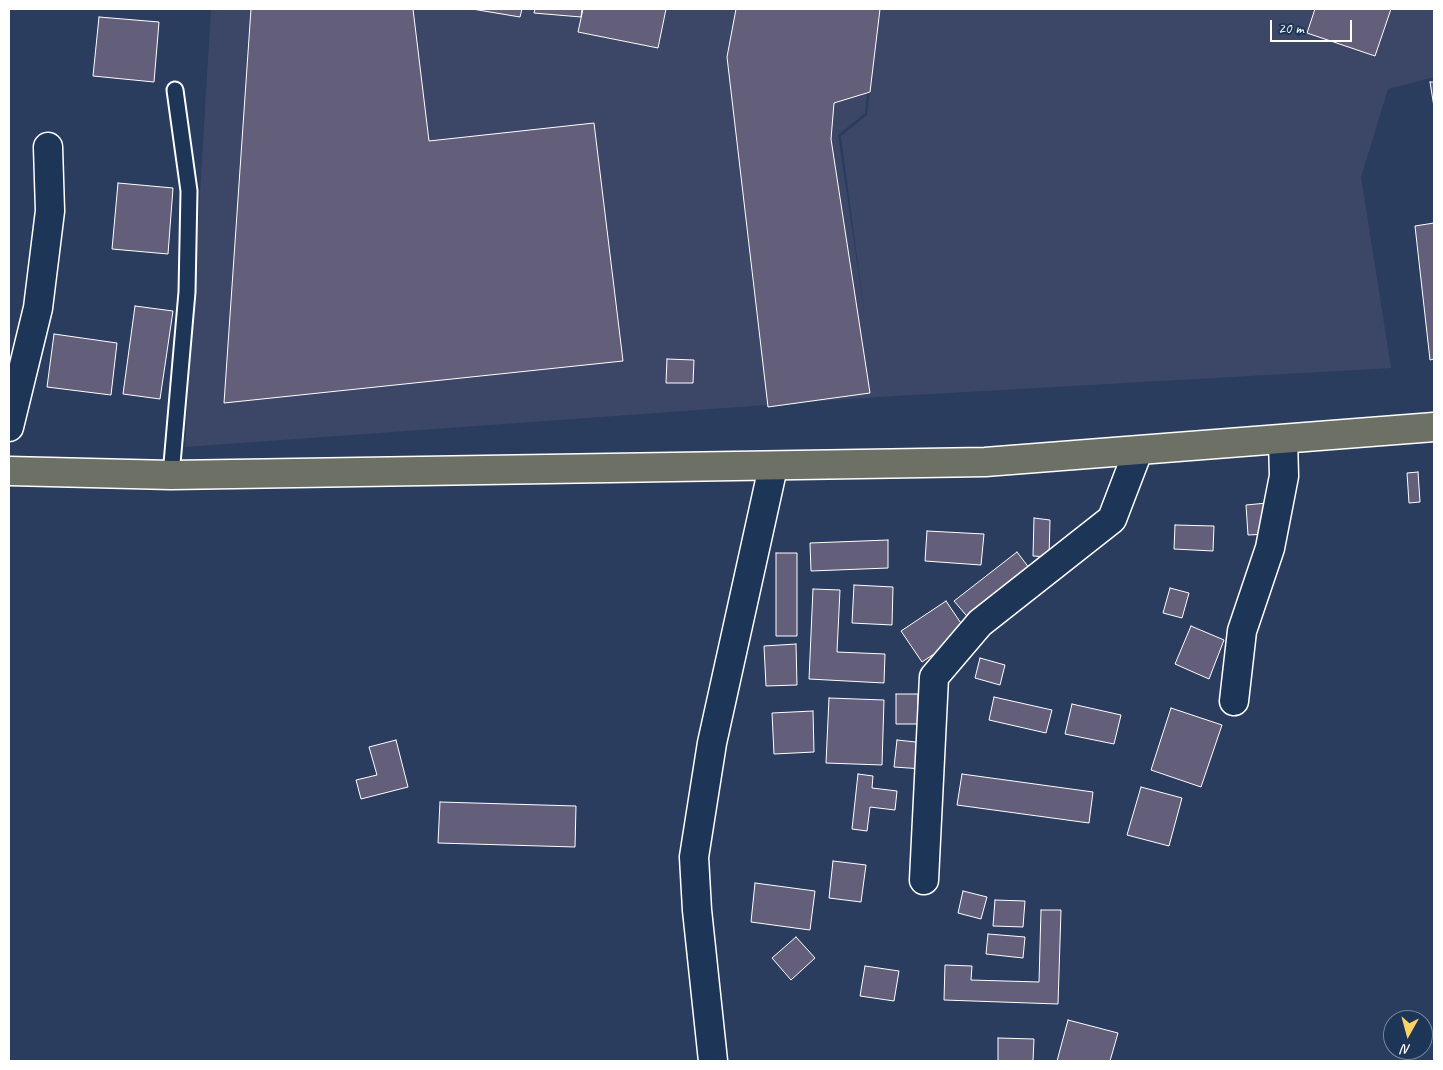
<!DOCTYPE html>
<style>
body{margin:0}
#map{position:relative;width:1443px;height:1070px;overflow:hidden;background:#2b3d5e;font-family:Caveat,sans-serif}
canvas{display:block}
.frame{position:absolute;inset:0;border:10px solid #fff;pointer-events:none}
.north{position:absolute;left:1383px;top:1010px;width:50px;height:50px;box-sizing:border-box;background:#1d3557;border:1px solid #77869a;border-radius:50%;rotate:187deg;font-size:14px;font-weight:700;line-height:20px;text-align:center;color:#fff}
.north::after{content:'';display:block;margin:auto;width:18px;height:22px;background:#ffd166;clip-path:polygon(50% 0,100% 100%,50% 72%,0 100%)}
.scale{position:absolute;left:1270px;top:20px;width:82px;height:22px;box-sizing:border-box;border:2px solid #fff;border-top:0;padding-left:6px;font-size:15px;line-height:18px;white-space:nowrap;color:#fff;-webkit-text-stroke:4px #1d3557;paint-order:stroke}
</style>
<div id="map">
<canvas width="1443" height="1070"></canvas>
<div class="frame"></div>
<div class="north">N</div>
<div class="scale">20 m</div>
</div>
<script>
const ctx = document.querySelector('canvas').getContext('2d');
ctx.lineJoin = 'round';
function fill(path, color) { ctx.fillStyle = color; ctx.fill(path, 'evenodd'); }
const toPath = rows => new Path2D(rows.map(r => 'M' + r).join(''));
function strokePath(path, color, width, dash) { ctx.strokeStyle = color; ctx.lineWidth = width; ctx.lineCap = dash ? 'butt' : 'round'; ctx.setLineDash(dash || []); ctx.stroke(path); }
fill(toPath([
 [211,9,875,9,865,113,838,135,865,317,841,136,867,115,880,9,1434,9,1434,77,1388,89,1361,177,1391,368,877,397,185,447]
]), '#3c4767');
const building = toPath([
 [251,9,413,9,429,141,594,123,623,361,224,403,251,9],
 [472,9,522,9,520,17,472,9],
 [535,9,582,9,581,17,534,13,535,9],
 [583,9,666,9,658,48,578,32,583,9],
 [736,9,880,9,870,92,834,103,831,139,870,393,768,407,727,57,736,9],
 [1315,9,1391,9,1375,56,1307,33,1315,9],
 [99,17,159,22,154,82,93,76,99,17],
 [1430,82,1434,82,1434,107,1430,82],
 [118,183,173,188,168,254,112,249,118,183],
 [1434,223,1434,359,1430,360,1415,226,1434,223],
 [135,306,173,311,160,399,123,394,135,306],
 [54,334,117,343,111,395,47,387,54,334],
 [667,359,694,360,693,383,666,383,667,359],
 [1418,472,1420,502,1409,503,1407,473,1418,472],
 [1267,503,1268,534,1248,535,1246,505,1267,503],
 [1034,518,1050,520,1049,557,1033,556,1034,518],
 [1175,525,1214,526,1213,551,1174,549,1175,525],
 [927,531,984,534,981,565,925,561,927,531],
 [888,540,888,568,811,571,810,543,888,540],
 [1017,552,1033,573,971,621,954,601,1017,552],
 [776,553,797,553,797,636,776,636,776,553],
 [854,585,893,587,892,625,852,623,854,585],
 [1170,588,1189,593,1182,618,1163,613,1170,588],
 [813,589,840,590,837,652,885,654,884,683,809,679,813,589],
 [946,601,967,632,922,662,901,631,946,601],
 [1191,626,1224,640,1209,679,1175,664,1191,626],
 [796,644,797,685,766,686,764,646,796,644],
 [980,658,1005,665,1000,685,975,678,980,658],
 [896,694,918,694,918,724,896,724,896,694],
 [994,697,1052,710,1046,733,989,720,994,697],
 [829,698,884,700,882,765,826,763,829,698],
 [1072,704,1121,715,1114,744,1065,734,1072,704],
 [1171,708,1222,725,1201,787,1151,770,1171,708],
 [813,711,814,752,774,754,772,713,813,711],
 [396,740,408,787,361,799,356,780,377,775,369,747,396,740],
 [897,740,925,743,923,769,894,767,897,740],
 [858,774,873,776,872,788,897,791,895,810,870,807,867,831,852,829,858,774],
 [962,774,1093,792,1089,823,957,805,962,774],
 [1141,787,1182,798,1169,846,1127,835,1141,787],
 [440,802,576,806,575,847,438,843,440,802],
 [833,861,866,865,861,902,829,898,833,861],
 [755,883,815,891,810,930,751,922,755,883],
 [963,891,987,897,981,919,958,913,963,891],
 [995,900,1025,901,1023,927,993,926,995,900],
 [1041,910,1061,910,1058,1004,944,1000,945,965,972,966,971,980,1039,982,1041,910],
 [988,934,1025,937,1023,958,986,954,988,934],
 [796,937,815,958,791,980,772,958,796,937],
 [865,966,899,971,894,1001,860,996,865,966],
 [1068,1020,1118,1033,1110,1061,1057,1061,1068,1020],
 [998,1038,1034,1039,1033,1061,998,1061,998,1038]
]);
fill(building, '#635f7b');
strokePath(building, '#fff', 1);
const service = toPath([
 [171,475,187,292,189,191,175,90]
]);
const minor = toPath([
 [9,427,38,308,50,211,48,147],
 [1234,701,1242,631,1270,548,1284,476,1283,440],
 [924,880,934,677,980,623,1112,519,1138,451],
 [713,1061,697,910,694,857,712,743,773,467]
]);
const primary = toPath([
 [9,471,171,475,985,462,1434,427]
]);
strokePath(service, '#fff', 19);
strokePath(minor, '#fff', 31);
strokePath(primary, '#fff', 31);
strokePath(service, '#1d3557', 15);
strokePath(minor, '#1d3557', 28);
strokePath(primary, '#6c7065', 28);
</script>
